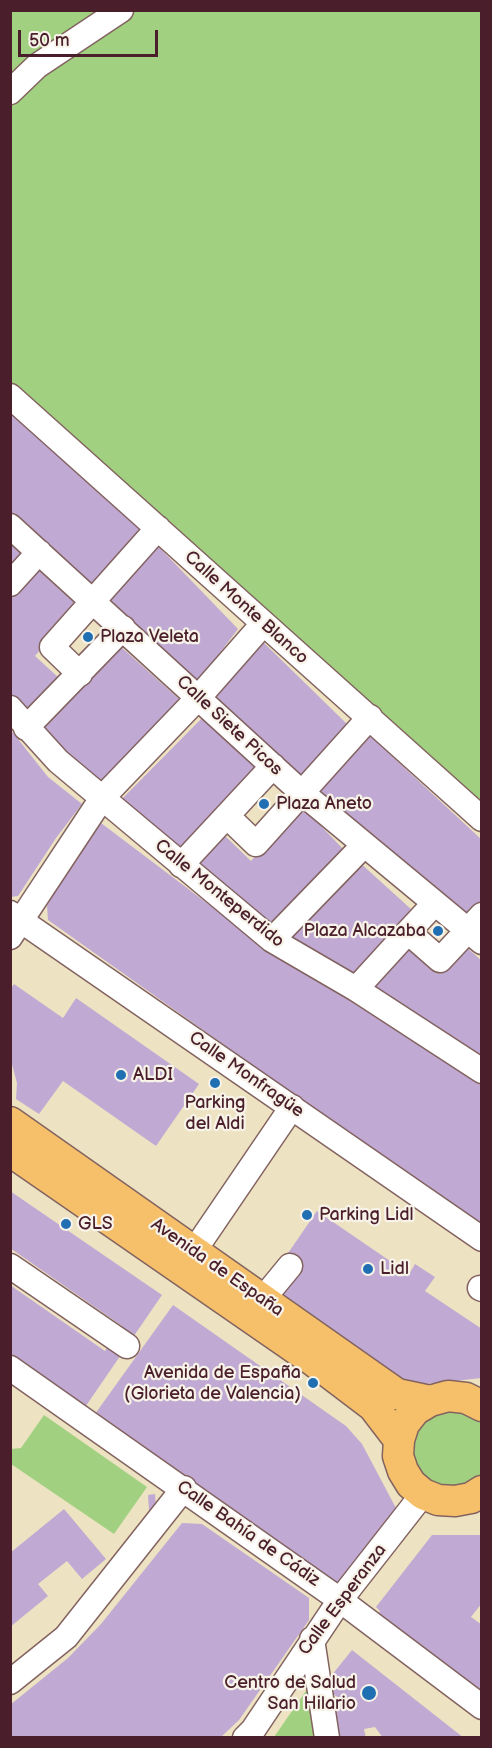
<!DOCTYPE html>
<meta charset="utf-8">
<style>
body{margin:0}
#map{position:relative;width:492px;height:1748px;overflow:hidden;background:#ede2c2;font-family:"Balsamiq Sans",sans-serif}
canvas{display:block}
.frame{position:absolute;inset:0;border:12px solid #4a1f2b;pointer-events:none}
.scale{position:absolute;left:18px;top:30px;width:140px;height:27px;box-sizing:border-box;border:3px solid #4a1f2b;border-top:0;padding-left:8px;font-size:18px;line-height:21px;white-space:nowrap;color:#4a1f2b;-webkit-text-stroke:4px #f7f3e8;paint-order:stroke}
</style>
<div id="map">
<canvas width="492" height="1748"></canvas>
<div class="frame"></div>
<div class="scale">50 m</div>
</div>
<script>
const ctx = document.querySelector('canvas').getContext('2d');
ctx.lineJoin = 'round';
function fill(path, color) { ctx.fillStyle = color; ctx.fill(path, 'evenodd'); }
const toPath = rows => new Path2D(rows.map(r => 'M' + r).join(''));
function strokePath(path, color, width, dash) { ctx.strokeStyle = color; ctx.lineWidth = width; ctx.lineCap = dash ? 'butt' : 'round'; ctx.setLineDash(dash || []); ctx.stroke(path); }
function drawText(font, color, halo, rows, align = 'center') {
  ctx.font = font + ' "Balsamiq Sans",sans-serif'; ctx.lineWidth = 4.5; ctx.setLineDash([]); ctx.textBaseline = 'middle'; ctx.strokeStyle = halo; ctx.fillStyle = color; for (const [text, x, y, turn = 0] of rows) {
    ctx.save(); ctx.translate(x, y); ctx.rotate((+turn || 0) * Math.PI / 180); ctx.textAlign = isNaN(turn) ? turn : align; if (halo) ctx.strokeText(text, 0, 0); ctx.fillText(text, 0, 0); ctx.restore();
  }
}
fill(toPath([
 [11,11,121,11,48,60,135,11,481,11,481,819,11,396],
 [442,1407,481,1417,481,1480,458,1490,432,1484,422,1475,412,1451,413,1437,419,1424],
 [44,1415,147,1487,114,1534,11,1464,11,1449,21,1448],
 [308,1688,318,1737,274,1737]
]), '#a1d180');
fill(toPath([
 [10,410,145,534,94,592,10,517],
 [10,542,26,556,10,574],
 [157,545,238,629,193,688,103,604],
 [39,567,79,605,35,656,59,678,29,715,10,693,10,600],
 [263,642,348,725,299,783,211,701],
 [120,646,179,699,102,788,40,733],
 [202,718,258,770,180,857,117,804],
 [10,729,48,777,82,804,56,838,18,896,10,897],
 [366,732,482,840,482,906,465,924,311,795],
 [301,805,344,850,272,931,195,866,223,834,251,861],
 [101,823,265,947,464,1070,482,1086,482,1228,48,920,47,906,78,851],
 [358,861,412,910,354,980,283,940],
 [407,946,437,974,465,946,482,961,482,1058,368,989],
 [14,984,63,1018,76,998,199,1084,156,1146,63,1081,39,1114,16,1099,17,1083,10,1057,10,990],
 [10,1191,162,1295,79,1416,10,1368,10,1285,105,1351,122,1326,10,1248],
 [317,1211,409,1274,415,1264,435,1277,425,1291,482,1329,482,1378,407,1386,264,1288],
 [173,1305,346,1426,362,1444,397,1510,340,1600,90,1421],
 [155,1494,156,1509,149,1510,148,1495],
 [64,1509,106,1559,82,1579,67,1561,38,1584,48,1596,10,1627,10,1553],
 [182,1523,202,1524,309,1598,309,1620,239,1720,220,1738,10,1738,10,1705,68,1658,101,1624],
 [432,1535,482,1535,482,1603,471,1617,482,1625,482,1701,375,1618,380,1611,376,1607],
 [352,1650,464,1738,383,1738,375,1727,364,1729,366,1738,332,1738,324,1704,341,1700,323,1686]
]), '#c0aad3');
const minor = toPath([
 [10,92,37,66,121,10],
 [10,396,482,819],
 [10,526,301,792,482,942],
 [10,584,39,552],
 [80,674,52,647,158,528],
 [10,708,58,761,272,940,356,989,482,1071],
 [26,728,123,628],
 [227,816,256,844,370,717],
 [181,865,273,766],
 [435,903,408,932,440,960,482,915],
 [10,913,482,1239],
 [10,937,102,798,198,698,263,624],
 [272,940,364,845],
 [356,989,408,932],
 [194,1251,292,1107],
 [10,1266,127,1346],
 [480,1288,482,1289],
 [262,1300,290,1266],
 [10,1368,340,1600,482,1707],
 [312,1639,327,1738],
 [10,1682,66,1637,184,1488],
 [245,1738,253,1730,340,1600,423,1494]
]);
const major = toPath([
 [10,1122,397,1394,430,1401],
 [10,1151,315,1362,373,1406,399,1440],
 [482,1406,466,1398,448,1396,430,1401,415,1410,404,1424,399,1440,398,1456,403,1471,411,1484,423,1494,438,1500,455,1501,471,1498,482,1491]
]);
strokePath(minor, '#836360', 27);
strokePath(major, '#836360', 33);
strokePath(minor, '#fff', 24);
strokePath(major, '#f6c06b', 30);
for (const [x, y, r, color] of [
 [88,637,6,"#1f6fb2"],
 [264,804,6,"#1f6fb2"],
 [438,931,6,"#1f6fb2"],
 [121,1075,6,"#1f6fb2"],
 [215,1083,6,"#1f6fb2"],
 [307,1215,6,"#1f6fb2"],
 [66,1224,6,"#1f6fb2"],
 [368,1269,6,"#1f6fb2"],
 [313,1383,6,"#1f6fb2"],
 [369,1693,8,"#1f6fb2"]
]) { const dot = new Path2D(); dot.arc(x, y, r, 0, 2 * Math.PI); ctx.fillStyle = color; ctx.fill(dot); strokePath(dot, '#f7f3e8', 2); }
drawText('18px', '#4a1f2b', '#f7f3e8', [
 ["Calle Monte Blanco",246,608,42],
 ["Calle Siete Picos",229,726,43],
 ["Calle Monteperdido",219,894,39],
 ["Calle Monfragüe",246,1075,35],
 ["Avenida de España",217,1268,35],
 ["Calle Bahía de Cádiz",248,1534,35],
 ["Calle Esperanza",343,1600,-53]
]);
drawText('18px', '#4a1f2b', '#f7f3e8', [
 ["Plaza Veleta",100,637],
 ["Plaza Aneto",276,804],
 ["Plaza Alcazaba",426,931,"right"],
 ["ALDI",133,1075],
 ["Parking",215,1103,"center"],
 ["del Aldi",215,1124,"center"],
 ["Parking Lidl",319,1215],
 ["GLS",78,1224],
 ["Lidl",380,1269],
 ["Avenida de España",301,1373,"right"],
 ["(Glorieta de Valencia)",301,1394,"right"],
 ["Centro de Salud",356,1683,"right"],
 ["San Hilario",356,1704,"right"]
], 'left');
</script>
